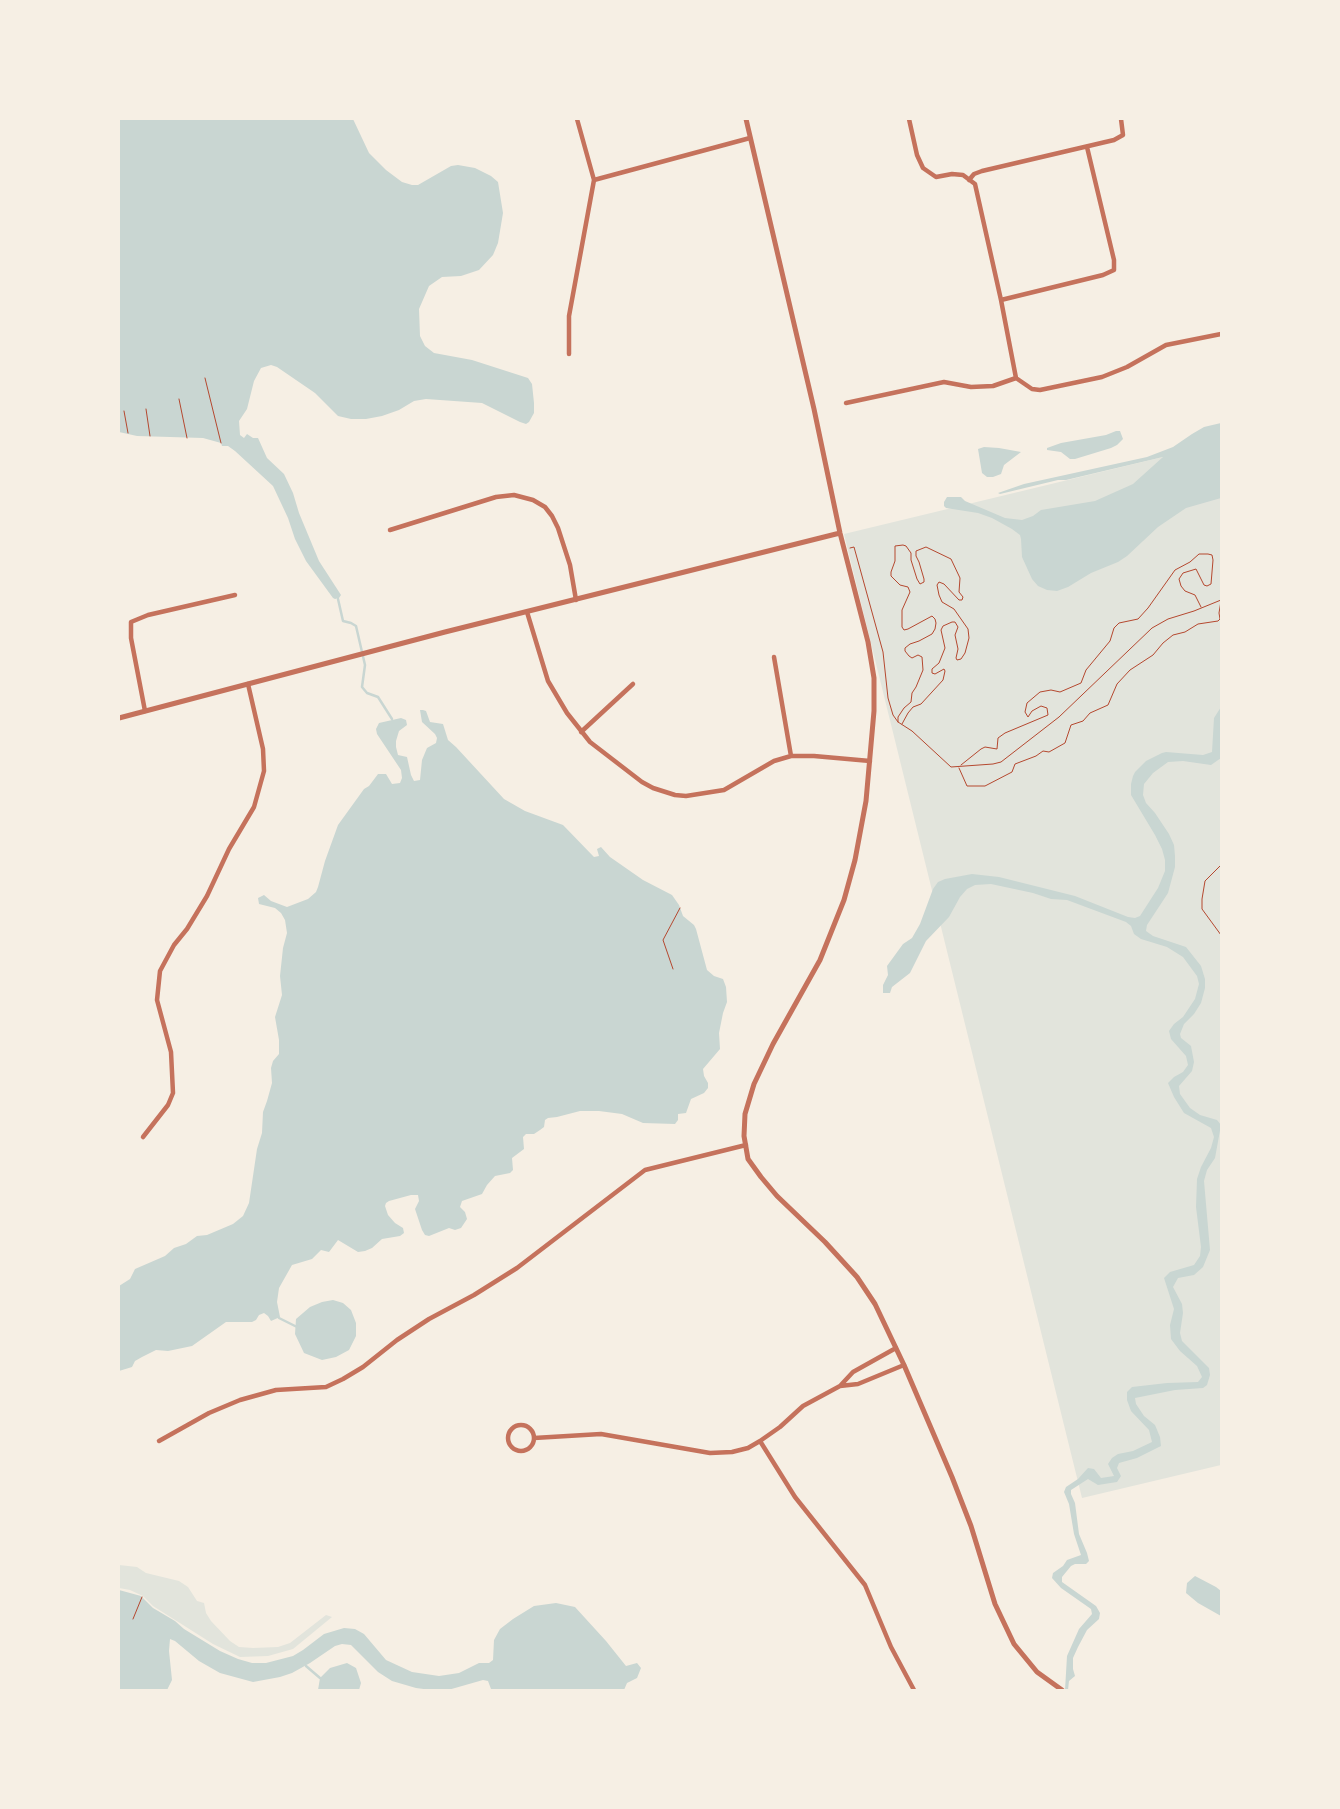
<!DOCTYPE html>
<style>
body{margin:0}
#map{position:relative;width:1340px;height:1809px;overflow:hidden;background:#f6efe4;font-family:"Work Sans",sans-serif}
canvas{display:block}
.frame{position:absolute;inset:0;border:120px solid #f6efe4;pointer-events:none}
</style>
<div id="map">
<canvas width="1340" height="1809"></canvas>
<div class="frame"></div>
</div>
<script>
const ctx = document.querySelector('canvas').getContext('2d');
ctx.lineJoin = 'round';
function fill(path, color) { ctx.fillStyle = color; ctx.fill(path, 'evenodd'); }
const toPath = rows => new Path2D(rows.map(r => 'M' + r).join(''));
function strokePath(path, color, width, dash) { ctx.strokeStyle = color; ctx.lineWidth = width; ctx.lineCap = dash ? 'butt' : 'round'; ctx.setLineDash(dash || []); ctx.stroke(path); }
fill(toPath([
 [1221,443,1221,1465,1082,1498,844,534],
 [119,1565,137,1567,146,1573,179,1581,188,1587,197,1601,204,1603,206,1613,211,1621,230,1641,239,1647,253,1648,278,1647,290,1643,326,1615,332,1617,293,1649,268,1656,240,1657,213,1644,153,1606,143,1596,130,1590,119,1588]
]), '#e2e4dc');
fill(toPath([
 [119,119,353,119,369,153,386,170,402,182,412,185,418,185,451,166,458,165,475,168,491,176,498,182,503,213,498,243,493,255,479,270,461,276,442,277,429,286,419,309,420,336,425,346,434,353,472,360,528,378,532,384,534,403,534,413,529,422,526,424,520,422,482,403,426,399,414,401,399,410,382,416,366,419,351,419,338,416,315,393,277,367,271,365,261,368,254,381,247,409,239,421,240,435,244,438,247,434,253,438,258,438,267,458,284,474,293,493,299,513,319,561,341,595,339,598,335,599,333,598,306,561,295,539,288,518,273,486,235,451,228,446,222,446,221,443,203,438,137,436,119,432],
 [1221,423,1221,498,1186,508,1158,527,1127,556,1118,562,1091,573,1068,587,1057,591,1047,590,1038,586,1032,579,1022,557,1021,539,1020,535,1012,529,992,518,978,513,946,508,944,506,944,502,947,497,961,497,965,501,1005,518,1022,520,1033,516,1041,510,1095,501,1133,484,1163,457,1066,480,1058,480,1000,494,998,493,1024,484,1147,457,1173,447,1192,434,1204,427],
 [1116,431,1120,431,1123,439,1117,445,1111,448,1075,459,1070,459,1061,452,1047,450,1047,448,1061,443,1106,435],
 [984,447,999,448,1021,452,1004,465,1001,474,993,477,987,477,982,473,978,449],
 [1221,707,1221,758,1211,765,1183,761,1168,762,1153,773,1144,784,1143,795,1146,803,1155,813,1169,834,1174,845,1175,856,1175,867,1168,893,1147,925,1146,931,1153,936,1186,947,1201,966,1205,979,1205,988,1201,1003,1194,1014,1184,1024,1180,1034,1181,1038,1191,1046,1194,1062,1192,1071,1179,1086,1180,1094,1190,1108,1200,1115,1217,1120,1221,1125,1215,1158,1207,1170,1204,1181,1210,1250,1203,1267,1194,1275,1178,1278,1173,1287,1182,1304,1183,1313,1180,1333,1182,1341,1209,1368,1210,1375,1207,1385,1203,1388,1175,1390,1135,1398,1136,1404,1144,1416,1155,1425,1160,1437,1161,1446,1137,1458,1119,1463,1117,1468,1121,1476,1117,1482,1098,1485,1088,1479,1071,1490,1071,1494,1075,1503,1079,1534,1087,1553,1089,1561,1086,1564,1075,1564,1071,1566,1062,1577,1062,1582,1096,1606,1100,1613,1099,1619,1087,1630,1078,1647,1073,1658,1073,1669,1075,1676,1069,1681,1068,1690,1065,1690,1067,1656,1079,1629,1092,1614,1091,1609,1061,1588,1052,1578,1053,1573,1063,1566,1067,1560,1081,1555,1074,1534,1069,1504,1064,1492,1066,1487,1078,1479,1088,1468,1094,1469,1101,1478,1114,1476,1108,1464,1112,1458,1118,1454,1133,1451,1152,1442,1149,1430,1131,1411,1127,1400,1127,1392,1132,1387,1167,1383,1198,1382,1202,1377,1197,1366,1180,1351,1171,1339,1170,1325,1174,1309,1164,1278,1170,1272,1194,1265,1200,1256,1201,1247,1196,1207,1197,1179,1201,1167,1211,1148,1214,1137,1211,1128,1184,1113,1174,1097,1168,1083,1174,1077,1183,1072,1188,1065,1186,1056,1171,1039,1169,1031,1174,1024,1183,1017,1195,999,1199,984,1197,976,1183,957,1167,947,1141,939,1134,934,1131,926,1126,922,1067,900,1051,899,1033,893,991,884,975,885,967,889,960,897,949,917,926,941,910,973,892,987,890,993,883,993,883,985,888,975,887,966,903,944,912,938,920,924,933,889,938,882,945,879,972,874,999,877,1075,896,1128,917,1135,918,1140,916,1158,888,1165,871,1165,860,1162,849,1155,835,1131,795,1131,784,1133,776,1135,772,1146,761,1162,753,1166,752,1203,755,1212,752,1214,718],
 [420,710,423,710,426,711,430,722,443,724,448,740,456,747,504,799,525,811,563,825,594,857,599,856,597,849,601,847,610,857,643,880,672,895,679,905,683,916,694,925,696,929,707,970,714,976,723,979,726,987,727,1002,723,1013,719,1033,720,1049,703,1069,704,1076,708,1083,708,1088,704,1093,691,1099,686,1113,678,1114,678,1120,675,1124,643,1123,622,1114,599,1111,580,1111,557,1117,548,1118,545,1120,544,1127,540,1130,534,1134,526,1134,523,1137,524,1149,512,1158,513,1170,510,1173,495,1176,487,1185,482,1194,462,1201,460,1207,465,1212,467,1219,461,1228,455,1230,449,1228,429,1236,425,1235,422,1230,415,1209,419,1201,418,1195,411,1195,389,1201,386,1203,385,1206,388,1215,395,1223,403,1228,404,1233,400,1236,382,1239,372,1248,365,1251,358,1252,338,1240,329,1252,321,1250,312,1259,292,1265,279,1288,277,1302,280,1317,271,1321,268,1316,264,1313,259,1315,256,1320,252,1322,226,1322,192,1346,168,1351,156,1350,142,1357,135,1361,132,1367,119,1371,119,1286,130,1279,135,1269,165,1256,174,1248,186,1244,197,1236,207,1235,233,1224,243,1216,249,1203,257,1149,262,1133,263,1112,267,1101,272,1083,271,1068,273,1061,279,1054,279,1040,275,1017,282,995,280,976,283,948,287,933,285,920,281,913,275,908,259,904,258,898,264,895,271,901,287,907,308,899,316,892,318,887,325,861,338,825,364,789,369,786,378,774,386,774,392,784,400,783,402,778,401,770,377,734,376,729,379,723,401,718,406,720,407,725,399,731,396,741,396,747,398,755,407,757,411,775,414,781,420,780,422,760,427,748,436,743,437,738,435,734,422,722],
 [333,1300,343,1303,351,1310,356,1323,356,1336,349,1350,336,1357,322,1360,304,1353,295,1334,296,1319,310,1307,322,1302],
 [1195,1576,1216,1587,1221,1591,1221,1616,1198,1603,1186,1593,1187,1583],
 [119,1590,141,1596,153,1608,175,1621,184,1629,220,1651,238,1659,252,1663,266,1663,293,1656,303,1650,324,1634,344,1628,355,1629,364,1634,386,1660,412,1672,439,1676,459,1673,479,1663,489,1663,493,1660,494,1640,500,1629,513,1619,534,1606,556,1603,575,1607,606,1641,626,1666,637,1663,641,1668,637,1678,627,1683,624,1690,498,1690,491,1689,488,1681,483,1680,448,1690,431,1690,416,1688,392,1681,378,1672,351,1645,342,1644,335,1646,310,1663,292,1673,280,1677,253,1682,220,1673,199,1661,175,1641,170,1639,169,1651,172,1680,167,1690,119,1690],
 [347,1663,356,1668,361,1683,359,1690,318,1690,320,1678,330,1668]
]), '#c9d6d2');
strokePath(toPath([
 [338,599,343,621,351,623,356,626,365,665,362,687,367,693,378,697,392,719],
 [279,1318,297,1327],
 [306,1666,320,1678]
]), '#c9d6d2', 2.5);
strokePath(toPath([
 [205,378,221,443],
 [179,399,187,438],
 [146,409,150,436],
 [124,411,128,433],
 [850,548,854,547,883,652,888,698,893,715,898,722,912,731,951,767,993,764,1001,762,1059,717,1152,628,1168,619,1194,611,1221,600],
 [898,722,898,717,904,708,911,702,912,693,916,687,923,670,922,657,918,655,912,658,909,656,905,651,905,648,910,644,919,641,932,634,935,629,936,623,935,619,932,616,908,629,904,630,902,627,902,610,910,592,908,587,900,585,891,576,891,572,895,561,895,546,903,545,906,546,911,553,911,560,917,579,920,584,924,582,924,579,919,562,916,556,916,551,926,547,951,559,960,578,959,592,963,597,962,600,959,600,944,584,939,582,937,585,939,595,942,602,954,609,968,629,969,638,965,653,961,659,957,660,956,658,958,649,955,635,958,627,955,622,952,622,943,626,941,630,945,648,939,663,932,669,932,673,935,674,944,669,945,671,943,680,921,704,913,707,908,713,902,724],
 [961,765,981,749,985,747,997,749,998,738,1005,733,1048,715,1047,708,1041,706,1032,711,1028,717,1025,712,1027,703,1040,692,1051,690,1060,692,1081,683,1086,670,1110,641,1114,628,1119,623,1138,619,1148,608,1175,570,1190,562,1199,554,1208,554,1212,555,1213,560,1211,584,1207,586,1204,585,1196,569,1183,573,1179,579,1181,586,1185,591,1195,595,1201,607],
 [959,768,967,786,985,786,1012,772,1015,764,1036,756,1043,751,1049,752,1065,743,1071,725,1083,721,1090,713,1108,705,1117,684,1130,670,1153,655,1163,643,1173,635,1185,632,1198,624,1218,621,1220,619,1219,613,1221,601],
 [1221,865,1205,881,1202,899,1202,909,1221,935],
 [673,969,663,940,680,908],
 [133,1619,142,1597]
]), '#b5482f', 1);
strokePath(toPath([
 [594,180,750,138],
 [969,180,974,174,982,171,1114,140,1123,135,1121,119],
 [1001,300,1103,275,1114,270,1114,260,1087,147],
 [569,354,569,316,594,180,577,119],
 [1016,378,1032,389,1040,390,1102,377,1127,367,1166,345,1221,334],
 [846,403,944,382,971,387,993,386,1016,378,1001,300,975,184,963,175,952,174,936,177,923,168,917,155,909,119],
 [390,530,496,497,514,495,533,500,545,507,552,516,558,528,570,565,576,600],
 [527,612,548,681,567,713,590,742,642,782,653,788,675,795,686,796,724,790,774,761,791,756,814,756,870,761],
 [774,657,791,756],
 [145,711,131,638,131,622,148,615,235,595],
 [581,732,633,684],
 [143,1137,168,1105,173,1093,171,1052,157,1000,160,971,174,945,187,929,207,896,229,849,254,807,264,771,263,749,248,684],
 [840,1386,858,1384,904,1365],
 '508 1438a13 13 0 1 1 26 0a13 13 0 1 1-26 0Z',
 [534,1438,601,1434,710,1453,732,1452,748,1448,760,1441,780,1427,803,1406,840,1386,853,1372,896,1348],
 [159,1441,209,1413,240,1400,276,1390,326,1387,343,1379,363,1367,397,1340,429,1319,474,1295,517,1268,645,1170,746,1145],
 [760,1441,795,1497,865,1585,891,1647,914,1690]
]), '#c5725c', 4.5);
strokePath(toPath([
 [746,119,814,409,840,533,868,642,874,678,874,711,866,801,855,860,844,900,820,960,773,1044,754,1084,745,1114,744,1136,748,1159,761,1177,777,1196,825,1242,857,1277,875,1304,904,1365,952,1477,971,1526,995,1604,1014,1644,1037,1672,1062,1690],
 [119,718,445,632,840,533]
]), '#c5725c', 5);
</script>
